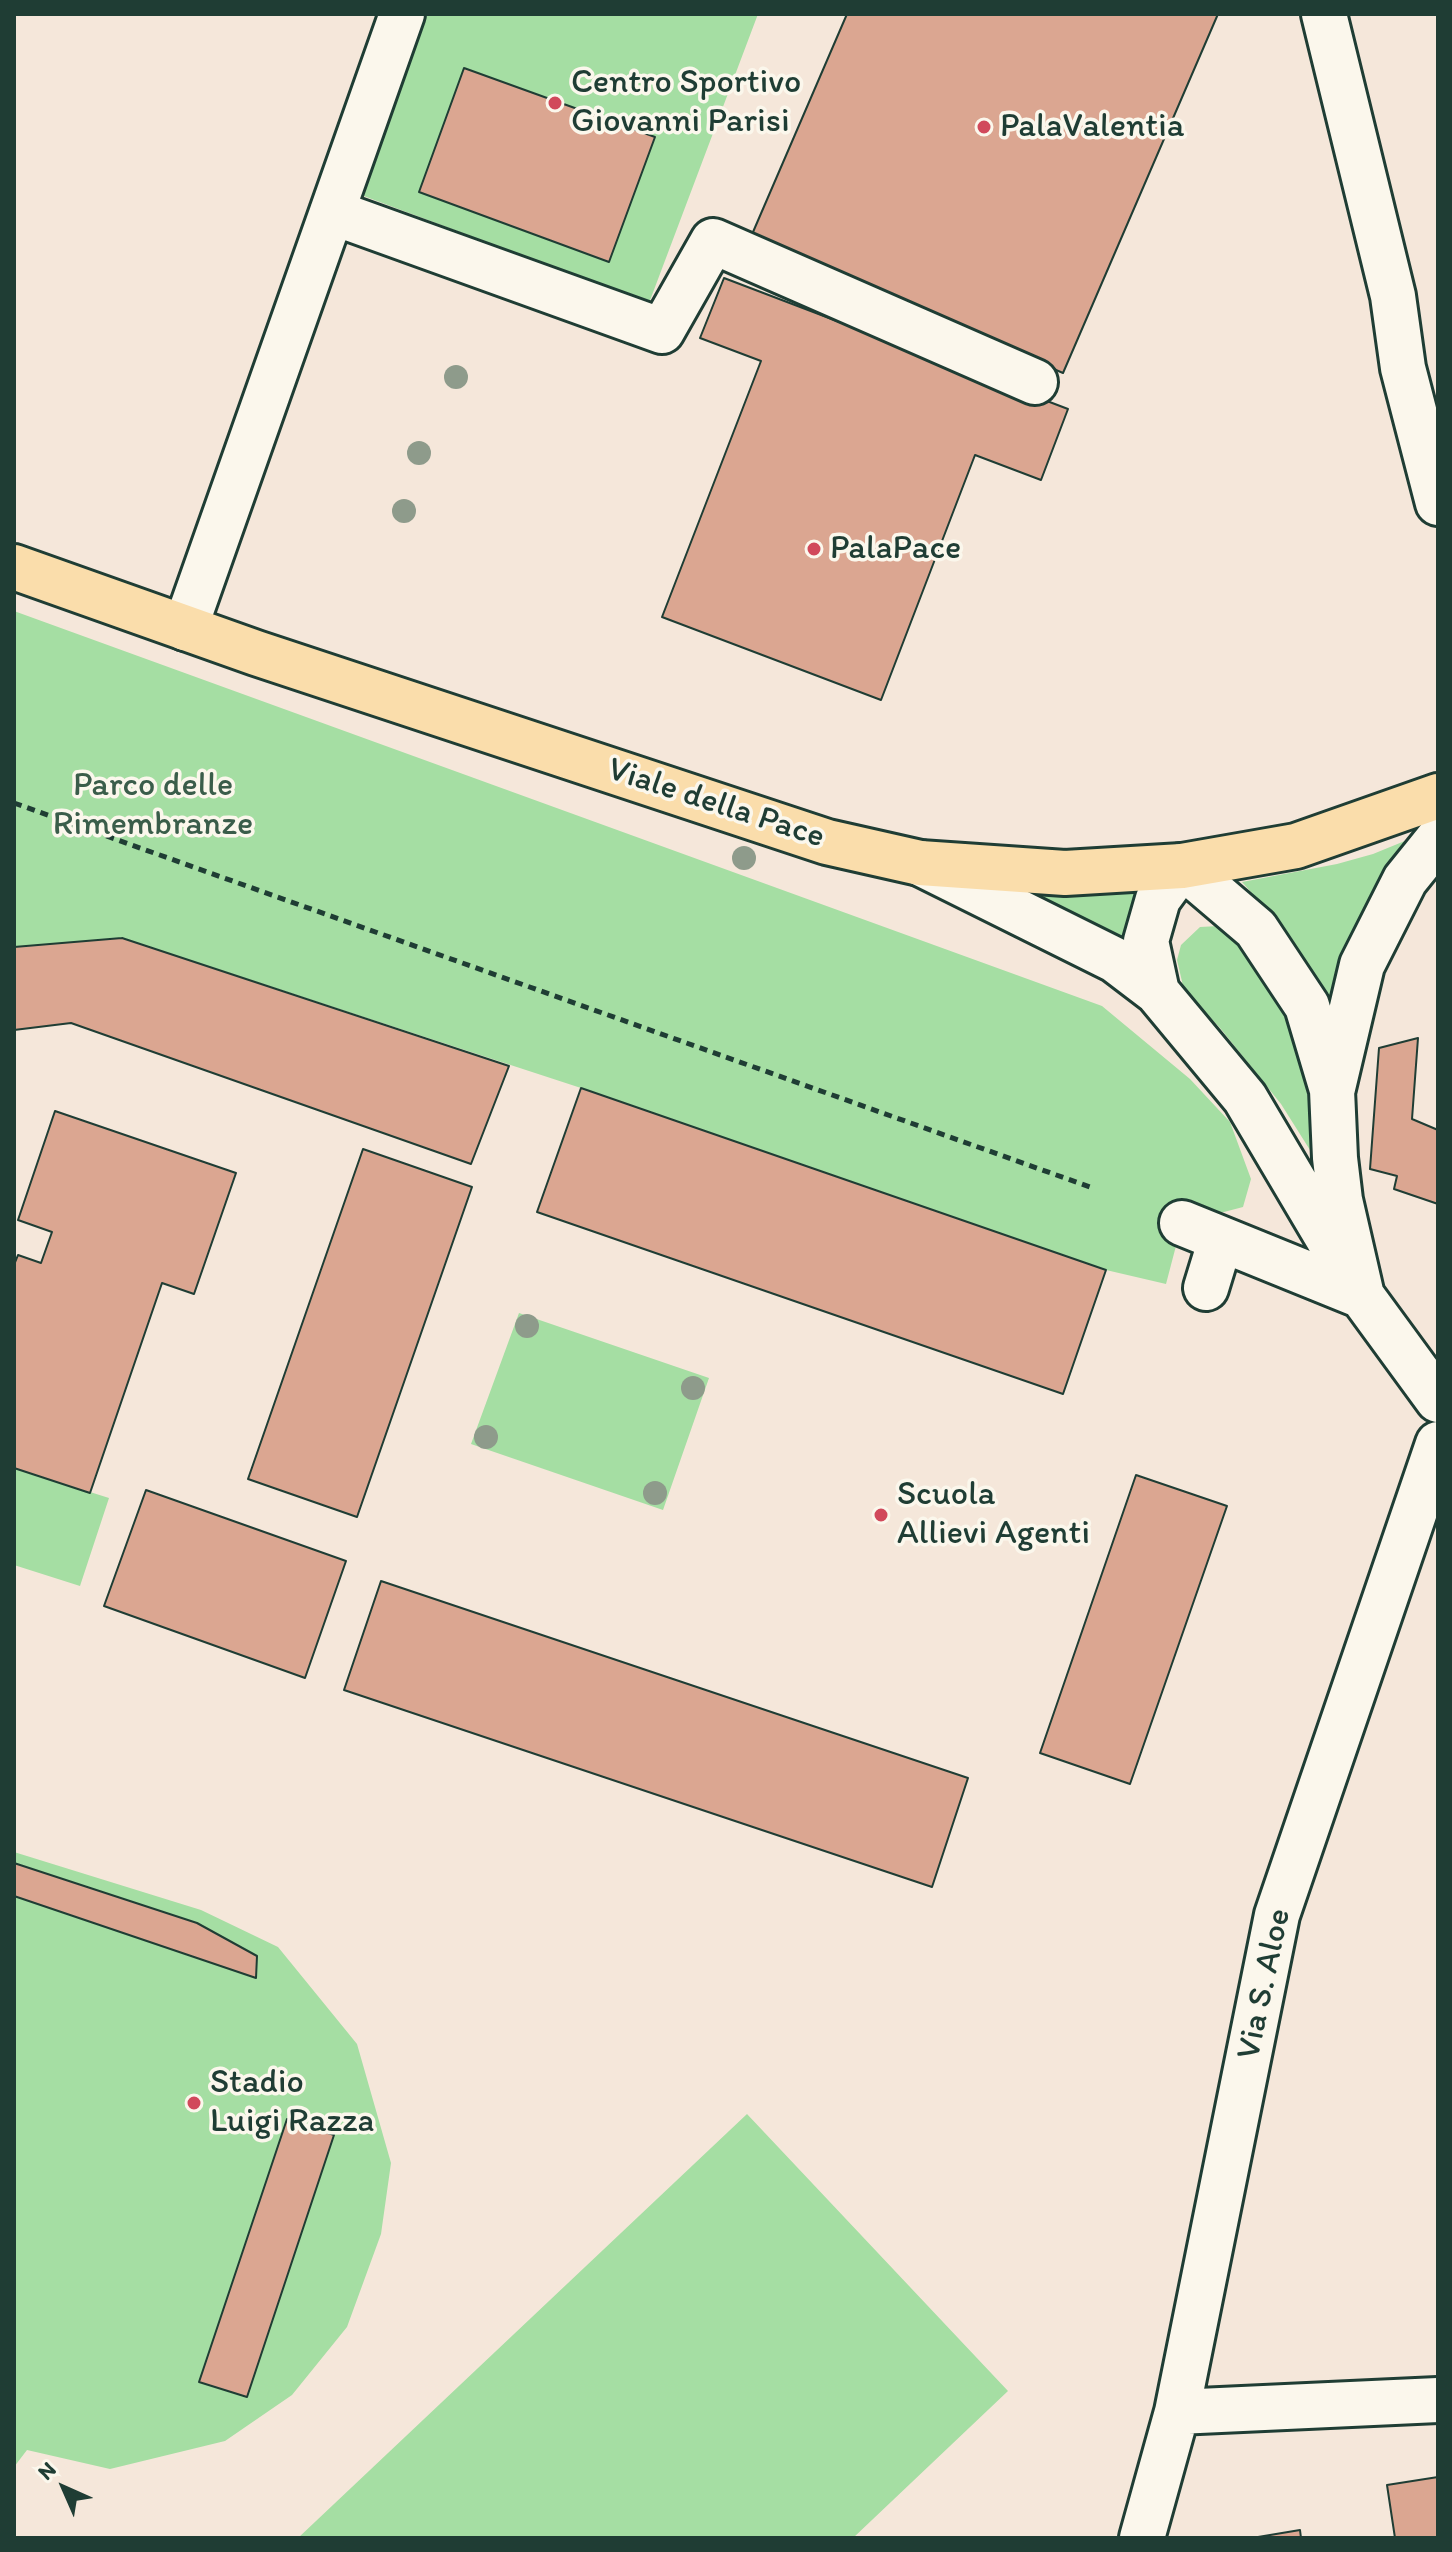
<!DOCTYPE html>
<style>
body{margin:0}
#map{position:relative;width:1452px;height:2552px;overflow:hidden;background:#f5e7da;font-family:Itim,sans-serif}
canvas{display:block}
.frame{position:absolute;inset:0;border:16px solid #1f3d34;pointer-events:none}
.north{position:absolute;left:24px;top:2448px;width:80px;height:80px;-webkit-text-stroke:6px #fbf7ec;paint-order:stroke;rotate:315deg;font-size:22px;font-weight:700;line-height:32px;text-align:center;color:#1f3d34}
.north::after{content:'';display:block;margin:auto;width:28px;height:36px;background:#1f3d34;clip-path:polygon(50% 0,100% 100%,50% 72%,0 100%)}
</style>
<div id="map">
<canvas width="1452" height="2552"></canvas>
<div class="frame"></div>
<div class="north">N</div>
</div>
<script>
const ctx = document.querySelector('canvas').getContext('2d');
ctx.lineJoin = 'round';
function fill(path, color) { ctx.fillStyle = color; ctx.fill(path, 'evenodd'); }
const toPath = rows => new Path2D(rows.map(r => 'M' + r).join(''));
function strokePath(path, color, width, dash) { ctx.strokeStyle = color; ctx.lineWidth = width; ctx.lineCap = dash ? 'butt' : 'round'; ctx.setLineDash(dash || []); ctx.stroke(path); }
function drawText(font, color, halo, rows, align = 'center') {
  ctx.font = font + ' Itim,sans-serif'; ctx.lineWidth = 7; ctx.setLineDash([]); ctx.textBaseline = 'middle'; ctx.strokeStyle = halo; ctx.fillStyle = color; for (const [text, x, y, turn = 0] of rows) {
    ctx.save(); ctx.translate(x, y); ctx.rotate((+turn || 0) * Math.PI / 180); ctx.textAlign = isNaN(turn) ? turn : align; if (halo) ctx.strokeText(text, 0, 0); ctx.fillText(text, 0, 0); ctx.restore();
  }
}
fill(toPath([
 [420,14,758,14,649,303,353,192],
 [14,611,1102,1006,1190,1079,1230,1122,1251,1179,1243,1207,1182,1223,1166,1284,1106,1270,581,1088,122,938,14,947],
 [1417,836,1336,1021,1293,940,1242,882,1337,864,1373,854],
 [1041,890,1151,893,1136,955,1091,923,1038,898],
 [1219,926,1236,940,1261,972,1294,1026,1310,1065,1327,1177,1281,1104,1220,1028,1184,990,1177,960,1181,945,1200,927],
 [519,1313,709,1378,663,1510,471,1444],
 [14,1468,109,1498,80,1586,14,1565],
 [14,1852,201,1910,278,1947,357,2044,391,2163,381,2234,347,2327,292,2395,225,2441,110,2469,27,2450,14,2467],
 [747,2114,1008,2391,853,2538,298,2538]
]), '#a5dea3');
const building = toPath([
 [847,14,1218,14,1063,373,750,239,847,14],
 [464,68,655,137,609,262,419,192,464,68],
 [724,278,1068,409,1041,480,975,455,881,700,662,617,761,361,700,338,724,278],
 [122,938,509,1066,471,1164,71,1023,14,1030,14,947,122,938],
 [1418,1038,1412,1119,1438,1130,1438,1204,1394,1189,1397,1176,1370,1169,1379,1048,1418,1038],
 [581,1088,1106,1270,1063,1394,537,1212,581,1088],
 [55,1111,236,1173,194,1294,162,1283,90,1493,14,1468,14,1265,18,1255,41,1263,52,1232,18,1220,55,1111],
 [363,1149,472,1187,357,1517,248,1479,363,1149],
 [1136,1475,1227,1506,1130,1784,1040,1753,1136,1475],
 [146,1490,346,1561,305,1678,104,1606,146,1490],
 [381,1581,968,1778,932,1887,344,1690,381,1581],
 [14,1863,197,1923,257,1956,256,1978,14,1896,14,1863],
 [287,2119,334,2135,247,2397,199,2382,287,2119],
 [1438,2477,1438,2538,1395,2538,1387,2485,1438,2477],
 [1300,2530,1301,2538,1252,2538,1300,2530]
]);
fill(building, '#dba691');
strokePath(building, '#1f3d34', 2);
const minor = toPath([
 [1324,14,1393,296,1403,368,1438,503],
 [332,212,662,331,713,241,1035,382],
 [185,628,402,14],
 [920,863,1115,960,1157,992],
 [1333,1088,1362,965,1405,880,1438,839],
 [1182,1223,1362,1296],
 [1206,1288,1221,1239],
 [1362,1296,1340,1200,1335,1158,1332,1090,1307,1006,1256,929,1182,866,1158,899,1146,941,1157,992,1245,1098,1362,1296,1438,1400],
 [1177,2412,1438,2400],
 [1142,2538,1177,2412,1277,1915,1438,1444]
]);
const major = toPath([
 [14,567,256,653,827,842,920,863,1065,873,1182,866,1296,846,1438,796]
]);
strokePath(minor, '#1f3d34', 50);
strokePath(major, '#1f3d34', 50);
strokePath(toPath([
 [14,803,1090,1187]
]), '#1f3d34', 5, [8, 6]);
strokePath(minor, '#fbf7ec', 44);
strokePath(major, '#faddab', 44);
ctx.fillStyle = '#8e9b8b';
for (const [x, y] of [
 [456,377],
 [419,453],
 [404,511],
 [744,858],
 [527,1326],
 [693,1388],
 [486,1437],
 [655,1493]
]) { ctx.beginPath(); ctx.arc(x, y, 12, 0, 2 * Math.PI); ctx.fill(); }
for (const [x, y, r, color] of [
 [555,103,8,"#d1495b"],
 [984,127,8,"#d1495b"],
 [814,549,8,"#d1495b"],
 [881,1515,8,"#d1495b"],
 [194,2103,8,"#d1495b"]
]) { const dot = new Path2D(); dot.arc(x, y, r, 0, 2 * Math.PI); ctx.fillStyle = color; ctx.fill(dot); strokePath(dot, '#fbf7ec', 3); }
drawText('34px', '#1f3d34', '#fbf7ec', [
 ["Centro Sportivo",571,83],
 ["Giovanni Parisi",571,122],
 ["PalaValentia",1000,127],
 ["PalaPace",830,549],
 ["Scuola",897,1495],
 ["Allievi Agenti",897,1534],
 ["Stadio",210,2083],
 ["Luigi Razza",210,2122]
], 'left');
drawText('34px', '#3a5d4a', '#fbf7ec', [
 ["Parco delle",153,786],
 ["Rimembranze",153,825]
]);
drawText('34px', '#1f3d34', '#fbf7ec', [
 ["Viale della Pace",716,804,18],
 ["Via S. Aloe",1265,1984,-78]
]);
</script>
